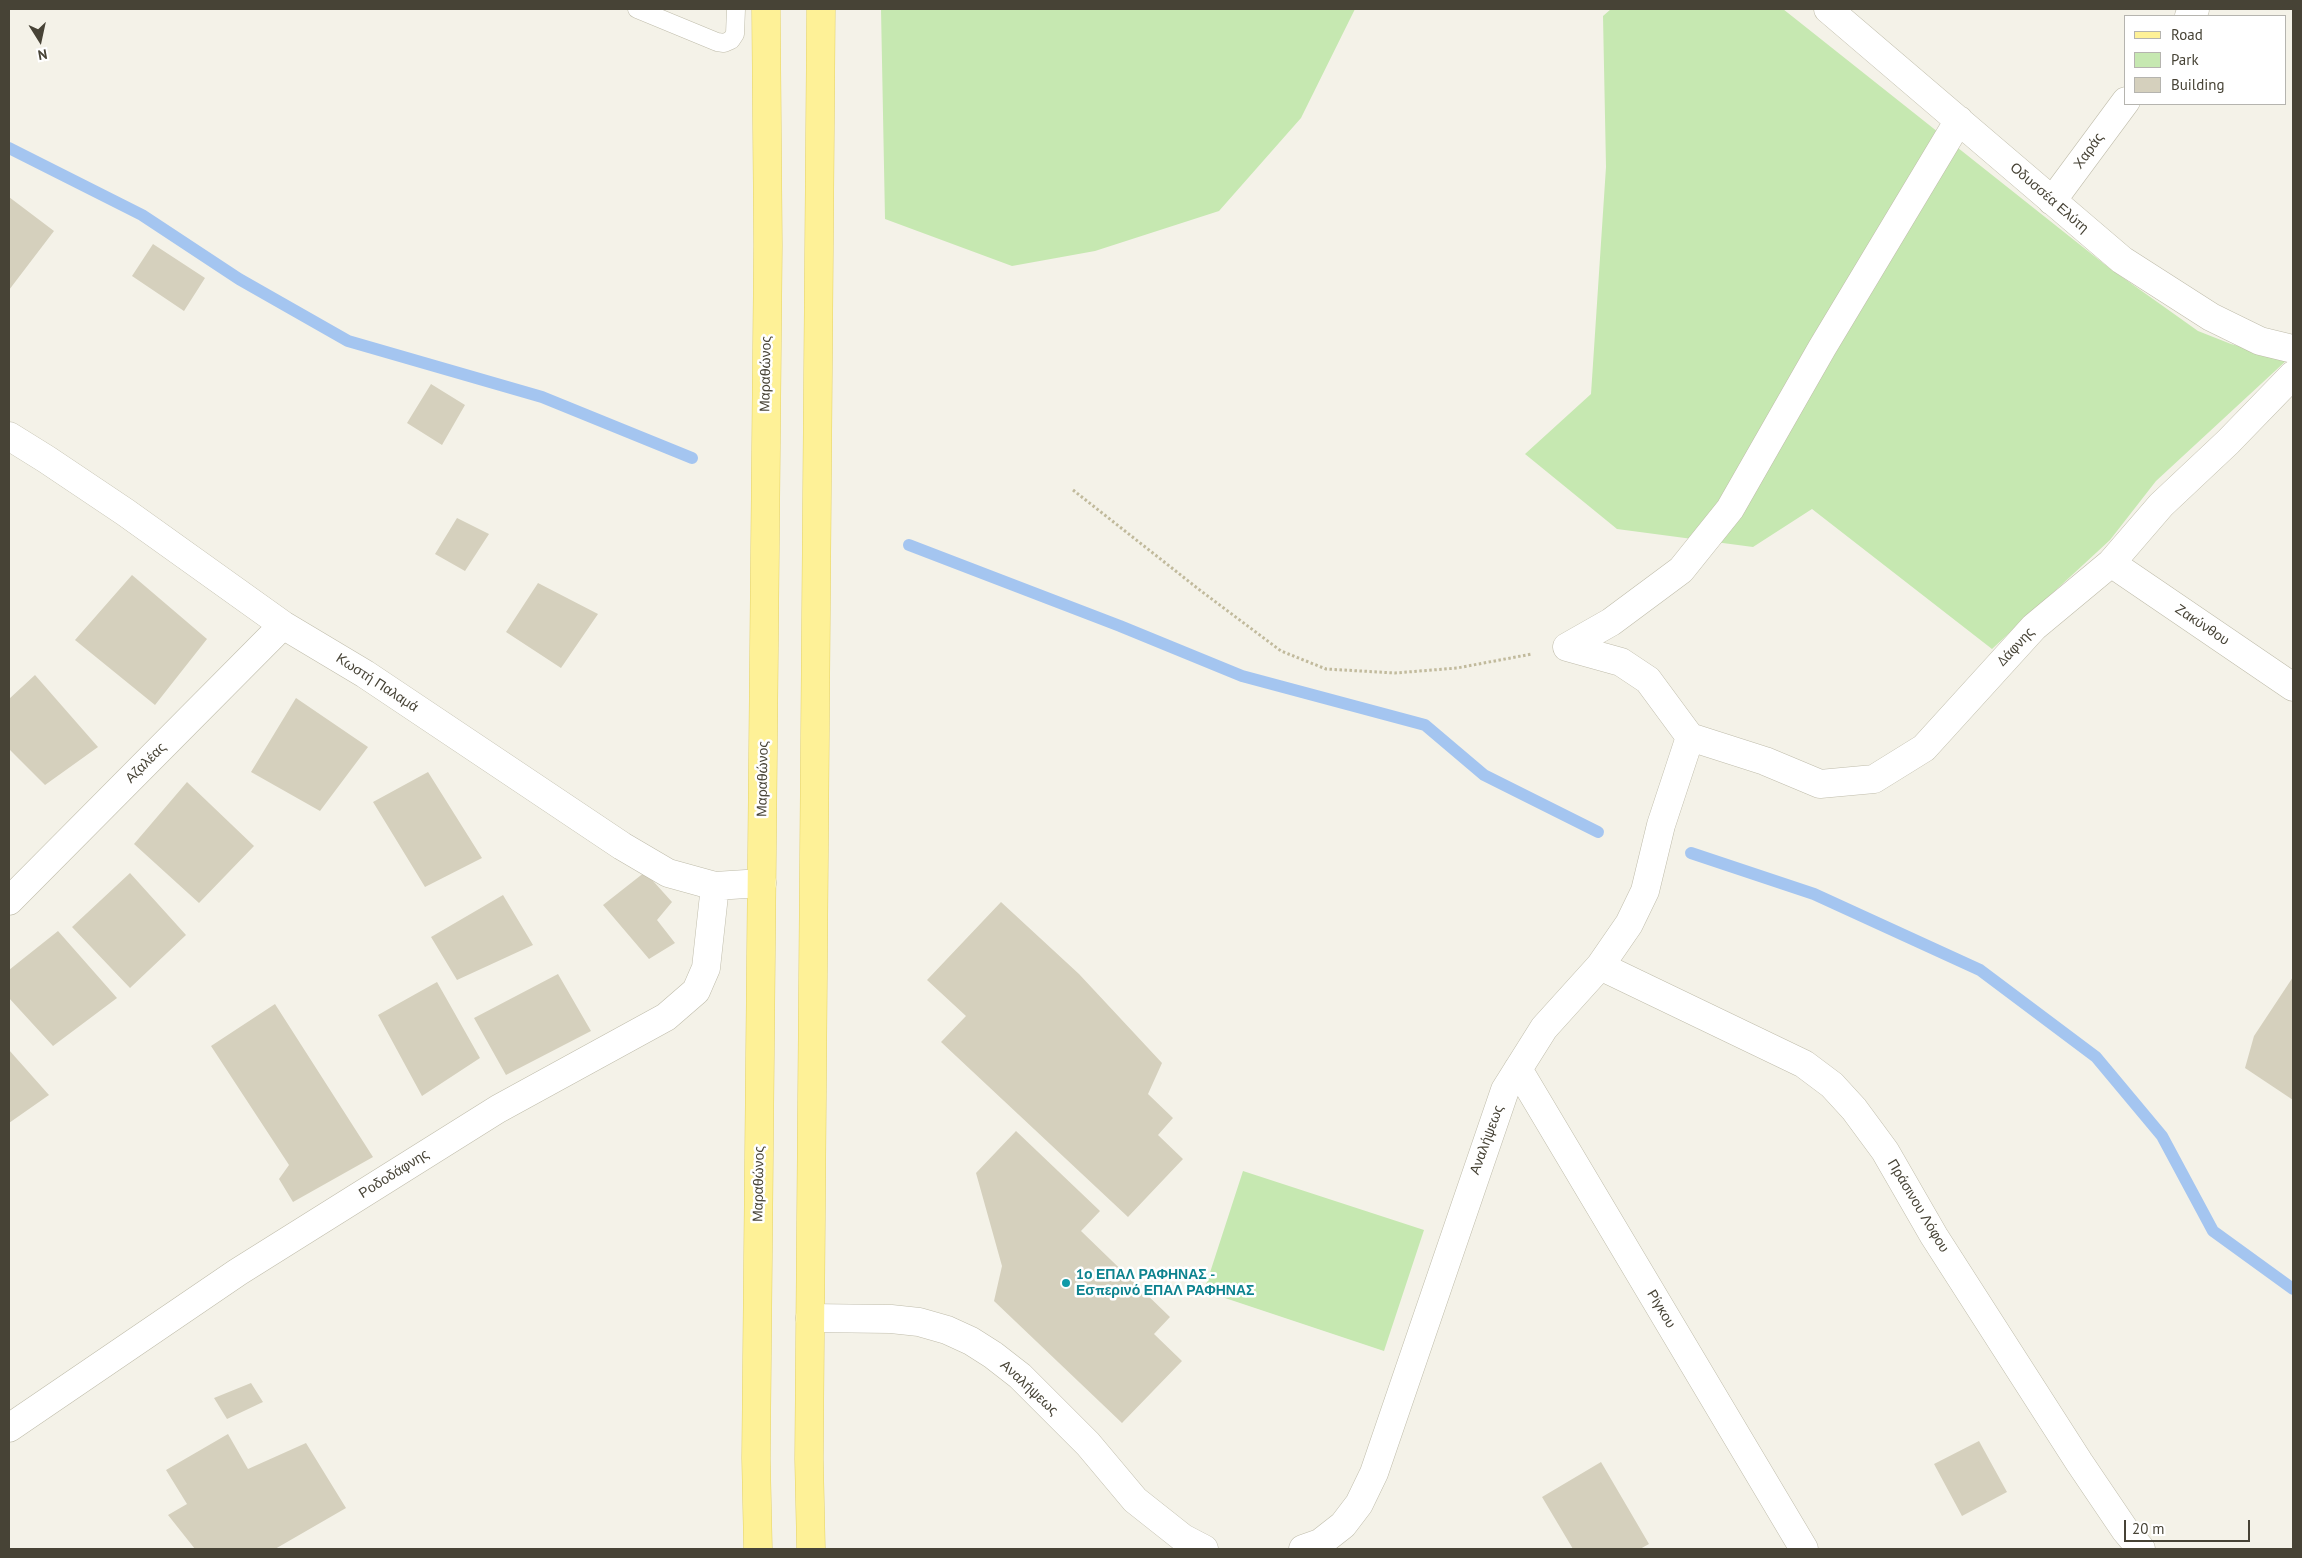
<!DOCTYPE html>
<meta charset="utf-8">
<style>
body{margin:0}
#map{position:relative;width:2302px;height:1558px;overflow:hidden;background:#f4f2e8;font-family:"PT Sans",sans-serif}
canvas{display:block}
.frame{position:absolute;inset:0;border:10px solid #474336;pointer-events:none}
.legend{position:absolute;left:2124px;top:15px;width:162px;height:90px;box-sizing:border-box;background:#fff;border:1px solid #b5b4af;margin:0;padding:6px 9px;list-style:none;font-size:15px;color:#474336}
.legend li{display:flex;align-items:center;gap:10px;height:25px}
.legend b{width:25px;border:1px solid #b5b4af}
.north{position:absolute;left:15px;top:15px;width:50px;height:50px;-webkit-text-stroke:4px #fff;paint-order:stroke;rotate:170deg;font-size:14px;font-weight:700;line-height:20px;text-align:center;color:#474336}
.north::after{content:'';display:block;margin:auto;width:18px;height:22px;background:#474336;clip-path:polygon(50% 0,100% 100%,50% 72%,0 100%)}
.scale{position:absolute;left:2124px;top:1520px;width:126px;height:22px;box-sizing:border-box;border:2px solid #474336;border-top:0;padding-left:6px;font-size:15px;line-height:18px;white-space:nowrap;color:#474336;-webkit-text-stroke:4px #fff;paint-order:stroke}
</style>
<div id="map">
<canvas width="2302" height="1558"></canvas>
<div class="frame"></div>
<ul class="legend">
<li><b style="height:6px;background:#fef197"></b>Road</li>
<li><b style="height:14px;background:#c6e8b1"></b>Park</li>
<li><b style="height:14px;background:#d5d0bd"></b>Building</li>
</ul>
<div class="north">N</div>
<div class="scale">20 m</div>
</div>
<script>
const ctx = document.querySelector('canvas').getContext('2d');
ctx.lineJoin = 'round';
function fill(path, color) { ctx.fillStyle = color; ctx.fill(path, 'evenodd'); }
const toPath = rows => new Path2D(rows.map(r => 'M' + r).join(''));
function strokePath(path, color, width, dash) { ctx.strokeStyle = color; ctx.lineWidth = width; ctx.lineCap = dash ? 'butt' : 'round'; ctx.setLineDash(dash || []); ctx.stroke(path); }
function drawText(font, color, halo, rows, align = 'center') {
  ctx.font = font + ' "PT Sans",sans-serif'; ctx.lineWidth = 5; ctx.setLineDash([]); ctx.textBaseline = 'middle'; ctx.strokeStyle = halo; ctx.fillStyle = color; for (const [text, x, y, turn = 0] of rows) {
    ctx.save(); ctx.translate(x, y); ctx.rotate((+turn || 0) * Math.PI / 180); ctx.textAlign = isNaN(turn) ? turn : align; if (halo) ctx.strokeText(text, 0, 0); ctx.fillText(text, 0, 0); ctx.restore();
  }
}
fill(toPath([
 [881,9,1355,9,1301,118,1219,211,1095,251,1012,266,885,219],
 [1611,9,1783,9,2108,267,2198,331,2231,344,2288,359,2156,481,2110,540,1992,649,1812,509,1753,547,1617,529,1525,454,1591,394,1606,167,1603,16],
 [1243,1171,1424,1230,1384,1351,1204,1291]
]), '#c6e8b1');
strokePath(toPath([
 [9,148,142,215,239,279,348,341,542,397,692,458],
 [909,545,1120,626,1242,676,1425,725,1484,775,1598,832],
 [1691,853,1814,894,1980,970,2096,1057,2162,1136,2213,1231,2293,1289]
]), '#a4c5f0', 12);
fill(toPath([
 [9,197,54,231,9,290],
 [153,244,205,278,184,311,132,276],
 [431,384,465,405,442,445,407,423],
 [457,518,489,534,465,571,435,554],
 [132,575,207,639,155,705,75,640],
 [538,583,598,614,561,668,506,632],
 [35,675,98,747,45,785,9,749,9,699],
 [296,698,368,747,320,811,251,772],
 [428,772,482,858,425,887,373,802],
 [187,782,254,846,199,903,134,844],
 [645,872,672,902,657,920,675,943,649,959,603,905],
 [130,873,186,935,130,988,72,927],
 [503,895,533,945,457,980,431,937],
 [1001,902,1079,974,1162,1063,1148,1094,1173,1118,1158,1135,1183,1159,1128,1217,941,1042,966,1016,927,980],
 [58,931,117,998,53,1046,9,998,9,970],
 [558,974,591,1031,506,1075,474,1018],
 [2293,977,2293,1100,2245,1068,2254,1036],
 [437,982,480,1058,422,1096,378,1015],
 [275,1004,373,1157,293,1202,279,1179,289,1165,211,1046],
 [9,1050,49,1095,9,1123],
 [1016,1131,1100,1211,1081,1231,1170,1317,1154,1334,1182,1361,1122,1423,994,1301,1002,1266,976,1173],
 [251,1383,263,1402,227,1419,214,1398],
 [228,1434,248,1469,306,1443,346,1508,275,1549,195,1549,168,1515,187,1504,166,1470],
 [1979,1441,2007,1492,1962,1516,1934,1464],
 [1601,1462,1649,1544,1640,1549,1573,1549,1542,1497]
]), '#d5d0bd');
const service = toPath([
 [637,9,717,42,724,43,731,40,735,34,736,9]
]);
const minor = toPath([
 [1828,9,2122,260,2211,317,2260,341,2293,349],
 [2189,16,2195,9],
 [2052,201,2126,101],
 [9,436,46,459,125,512,283,625,365,674,622,846,668,873,715,886,762,883],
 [2111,563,2293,687],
 [1567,647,1611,622,1681,570,1730,509,1822,348,1959,120],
 [1567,647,1621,662,1648,680,1690,737],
 [1690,737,1765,761,1820,784,1874,779,1924,748,2034,627,2111,563,2161,505,2228,442,2293,375],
 [9,901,283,625],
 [1600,966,1804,1064,1832,1085,1854,1109,1885,1151,1934,1236,2079,1462,2125,1530,2141,1549],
 [1518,1069,1804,1549],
 [810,1318,891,1319,919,1322,947,1330,971,1341,993,1355,1020,1376,1088,1444,1135,1500,1183,1538,1204,1549],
 [9,1428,238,1272,498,1109,666,1017,696,991,706,968,715,886],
 [1303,1549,1320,1543,1343,1525,1359,1504,1374,1473,1505,1090,1544,1028,1600,966,1629,924,1645,891,1661,825,1690,737]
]);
const primary = toPath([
 [758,1549,756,1458,768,245,766,9],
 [811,1549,809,1459,821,9]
]);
strokePath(service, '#bfbcaa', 19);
strokePath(minor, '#bfbcaa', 29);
strokePath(primary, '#e4d266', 29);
strokePath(toPath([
 [1073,490,1201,591,1281,651,1326,669,1395,673,1457,668,1532,654]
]), '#c1ba9c', 3, [2.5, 2.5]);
strokePath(service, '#fff', 18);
strokePath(minor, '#fff', 28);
strokePath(primary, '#fef197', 28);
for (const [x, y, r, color] of [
 [1066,1283,5,"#0f9aa8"]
]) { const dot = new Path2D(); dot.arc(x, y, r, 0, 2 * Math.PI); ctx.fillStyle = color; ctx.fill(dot); strokePath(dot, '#fff', 2); }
drawText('14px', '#474336', '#fff', [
 ["Χαράς",2089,151,-54],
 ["Οδυσσέα Ελύτη",2049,198,41],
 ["Μαραθώνος",766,374,-89],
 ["Ζακύνθου",2202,625,34],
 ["Δάφνης",2016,647,-47],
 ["Κωστή Παλαμά",377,683,33],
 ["Αζαλέας",146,763,-45],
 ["Μαραθώνος",763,779,-89],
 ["Αναλήψεως",1487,1140,-70],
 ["Ροδοδάφνης",394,1174,-32],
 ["Μαραθώνος",759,1184,-89],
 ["Πράσινου Λόφου",1918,1206,59],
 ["Ρίγκου",1661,1309,59],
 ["Αναλήψεως",1029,1388,43]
]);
drawText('bold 14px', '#0d838f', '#fff', [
 ["1ο ΕΠΑΛ ΡΑΦΗΝΑΣ -",1076,1275],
 ["Εσπερινό ΕΠΑΛ ΡΑΦΗΝΑΣ",1076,1291]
], 'left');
</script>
